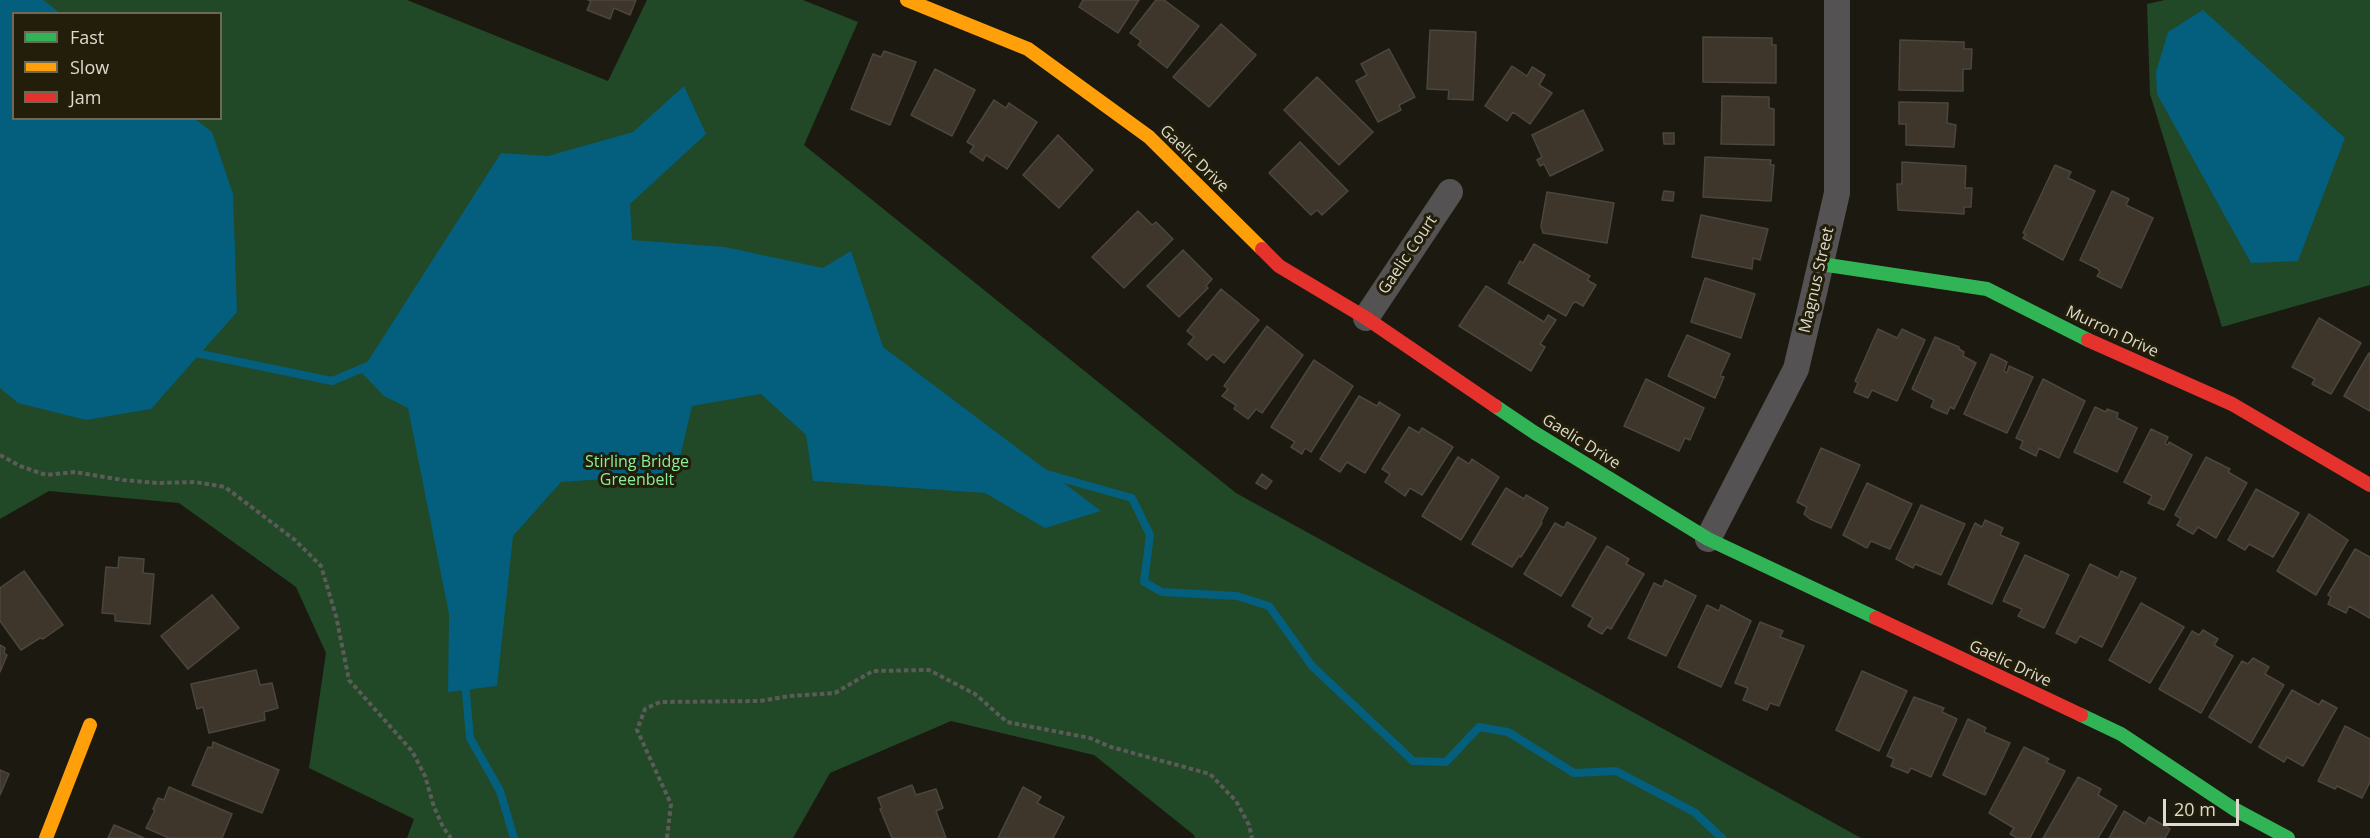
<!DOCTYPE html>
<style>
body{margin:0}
#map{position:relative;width:2370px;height:838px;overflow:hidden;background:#1c1a10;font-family:"Open Sans",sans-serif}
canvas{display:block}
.legend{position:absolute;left:12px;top:12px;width:210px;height:108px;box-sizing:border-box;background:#221e0a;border:2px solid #6d6958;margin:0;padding:8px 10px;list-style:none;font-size:18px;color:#dddace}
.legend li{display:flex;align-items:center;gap:12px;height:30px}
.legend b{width:30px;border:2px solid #6d6958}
.scale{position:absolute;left:2163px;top:799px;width:76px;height:27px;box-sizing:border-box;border:3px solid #dddace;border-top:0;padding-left:8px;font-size:18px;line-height:21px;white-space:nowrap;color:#dddace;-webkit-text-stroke:4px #221e0a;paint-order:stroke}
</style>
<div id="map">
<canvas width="2370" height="838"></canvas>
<ul class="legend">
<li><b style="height:8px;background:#30b455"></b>Fast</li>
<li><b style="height:8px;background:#ff9f0a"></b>Slow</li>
<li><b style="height:8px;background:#e5322d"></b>Jam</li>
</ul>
<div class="scale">20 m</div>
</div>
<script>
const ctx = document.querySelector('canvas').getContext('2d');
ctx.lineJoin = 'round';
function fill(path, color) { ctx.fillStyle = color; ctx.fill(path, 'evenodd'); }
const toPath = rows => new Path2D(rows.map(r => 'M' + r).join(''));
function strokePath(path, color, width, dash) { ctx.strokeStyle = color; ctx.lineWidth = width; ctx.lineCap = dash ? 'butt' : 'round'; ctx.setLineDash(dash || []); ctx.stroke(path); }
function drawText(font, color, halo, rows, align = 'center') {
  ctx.font = font + ' "Open Sans",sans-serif'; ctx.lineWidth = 6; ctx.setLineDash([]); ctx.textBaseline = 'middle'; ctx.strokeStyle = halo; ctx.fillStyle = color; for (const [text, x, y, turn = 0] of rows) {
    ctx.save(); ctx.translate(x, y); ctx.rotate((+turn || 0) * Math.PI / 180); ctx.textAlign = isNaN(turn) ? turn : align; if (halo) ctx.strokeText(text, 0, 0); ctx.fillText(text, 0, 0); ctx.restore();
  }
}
fill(toPath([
 [0,0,407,0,608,81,647,0,803,0,858,22,804,145,1236,493,1861,838,1195,838,1194,835,1094,755,951,721,830,773,793,838,407,838,414,819,309,768,326,653,296,587,179,503,49,491,0,519],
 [14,14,220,14,220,118,14,118],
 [2165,0,2370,0,2370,285,2222,327,2150,94,2147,4]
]), '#214827');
fill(toPath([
 [0,0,43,0,60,13,14,14,14,118,195,119,212,132,233,194,237,312,151,409,86,420,18,403,0,388],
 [2203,10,2345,138,2298,261,2251,263,2157,94,2156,72,2168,32],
 [684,86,706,134,630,204,632,240,725,247,823,268,851,251,883,347,1101,511,1045,528,985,493,813,481,806,435,761,394,692,406,676,474,561,482,513,536,497,686,448,692,449,614,408,408,384,396,361,372,501,153,548,156,633,132]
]), '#035f7d');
strokePath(toPath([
 [191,352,332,381,370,365],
 [1043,473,1132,498,1150,535,1144,582,1162,592,1237,596,1269,606,1312,666,1413,761,1446,762,1479,727,1508,732,1574,773,1616,771,1694,812,1722,838],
 [465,682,470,738,500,791,514,838]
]), '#035f7d', 8);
const building = toPath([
 [588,0,636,0,630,15,614,8,610,19,587,10,591,1,588,0],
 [1083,0,1139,0,1118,33,1079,7,1083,0],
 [1156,0,1164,0,1199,26,1167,68,1138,45,1141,41,1130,33,1156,0],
 [1221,24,1256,55,1209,107,1173,77,1221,24],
 [1430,30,1476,32,1473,100,1448,99,1449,90,1427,89,1430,30],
 [1703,37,1772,38,1772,45,1776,45,1776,83,1703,82,1703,37],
 [1900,40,1964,42,1964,49,1972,49,1971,69,1963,69,1963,91,1899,90,1900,40],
 [1389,49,1415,97,1399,105,1401,110,1378,122,1356,81,1367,75,1361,64,1389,49],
 [884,51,916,62,890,125,851,109,873,54,881,57,884,51],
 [1512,66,1527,76,1532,67,1534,68,1545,75,1539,85,1552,93,1530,124,1513,112,1507,121,1485,106,1512,66],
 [935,69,975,90,952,136,911,115,935,69],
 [1317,77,1373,132,1339,165,1284,110,1317,77],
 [1722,96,1769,97,1769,108,1774,109,1774,145,1721,144,1722,96],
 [994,100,1006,108,1009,103,1037,122,1007,169,986,155,983,161,970,152,974,146,967,142,994,100],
 [1899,102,1948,103,1947,123,1956,125,1954,147,1906,145,1906,124,1899,124,1899,102],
 [1583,110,1603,150,1550,176,1544,164,1540,166,1537,160,1542,157,1532,135,1583,110],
 [1663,133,1674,133,1674,144,1664,144,1663,133],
 [1058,135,1093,170,1059,208,1023,175,1058,135],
 [1300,142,1348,191,1322,215,1317,210,1311,215,1269,173,1300,142],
 [1705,157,1771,160,1770,165,1774,165,1771,201,1703,197,1705,157],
 [1902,162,1966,166,1965,188,1972,188,1971,207,1964,207,1964,214,1898,210,1897,184,1902,184,1902,162],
 [2055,165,2071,172,2068,178,2095,191,2063,260,2023,238,2026,234,2023,233,2055,165],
 [1664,191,1674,192,1673,201,1662,200,1664,191],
 [2112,191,2129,199,2126,205,2153,218,2121,288,2097,276,2100,272,2098,269,2080,260,2112,191],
 [1547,192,1614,203,1607,243,1543,233,1541,226,1547,192],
 [1138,211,1152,225,1156,222,1173,239,1124,288,1092,257,1138,211],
 [1701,215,1768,229,1760,260,1753,258,1752,269,1692,257,1701,215],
 [1534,244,1590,276,1587,280,1596,285,1583,306,1576,302,1573,303,1566,316,1508,283,1520,261,1523,263,1534,244],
 [1183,250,1212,279,1206,286,1208,288,1179,317,1147,286,1183,250],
 [1705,278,1755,294,1741,338,1691,322,1705,278],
 [1486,286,1544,322,1548,315,1556,320,1540,344,1545,347,1531,371,1459,326,1486,286],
 [1221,289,1259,320,1224,363,1213,354,1207,360,1188,344,1194,337,1187,331,1221,289],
 [2319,318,2361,343,2331,394,2312,384,2315,379,2292,367,2319,318],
 [1267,326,1303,355,1262,413,1256,409,1248,419,1234,409,1236,405,1222,396,1228,389,1224,386,1267,326],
 [1878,329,1897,338,1902,329,1925,340,1897,401,1872,390,1868,398,1854,392,1858,383,1855,381,1878,329],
 [1687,335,1730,354,1720,376,1724,377,1715,398,1668,376,1687,335],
 [1935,337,1959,347,1959,349,1964,352,1963,356,1976,363,1954,409,1950,407,1947,414,1931,407,1934,400,1912,389,1935,337],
 [2369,353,2370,354,2370,411,2344,396,2369,353],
 [1991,354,2007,362,2004,371,2007,373,2009,366,2033,377,2007,433,1964,414,1991,354],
 [1314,360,1353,386,1311,452,1305,448,1302,454,1291,447,1295,442,1271,427,1314,360],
 [1646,379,1704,408,1690,440,1685,438,1679,451,1624,426,1646,379],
 [2043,379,2085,401,2059,458,2039,448,2036,456,2020,448,2023,441,2016,438,2043,379],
 [1359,396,1377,406,1379,402,1400,415,1365,473,1347,462,1340,472,1320,459,1359,396],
 [2095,407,2106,412,2107,409,2118,413,2117,418,2137,428,2117,472,2074,452,2095,407],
 [1409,427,1419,433,1422,428,1453,447,1422,495,1410,488,1405,496,1385,482,1390,474,1382,469,1409,427],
 [2151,429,2168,437,2165,444,2168,445,2169,442,2192,455,2164,510,2148,503,2152,496,2124,482,2151,429],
 [1821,448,1860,465,1831,528,1810,519,1804,514,1807,507,1797,502,1821,448],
 [1458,457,1469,464,1472,459,1499,477,1461,540,1422,516,1458,457],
 [2206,457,2230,469,2228,472,2247,483,2216,538,2198,527,2193,534,2177,525,2181,519,2175,515,2206,457],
 [1262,474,1272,481,1266,489,1256,483,1262,474],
 [1867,483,1912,504,1890,549,1871,541,1867,548,1843,535,1867,483],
 [1506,488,1524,499,1526,495,1548,508,1541,522,1542,523,1521,557,1519,556,1512,567,1472,544,1506,488],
 [2256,489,2299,513,2273,557,2249,544,2245,550,2228,540,2256,489],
 [1921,505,1965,524,1941,575,1915,564,1913,568,1896,559,1921,505],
 [2309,514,2348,540,2316,595,2277,571,2309,514],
 [1985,520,2003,528,2000,535,2019,543,1992,604,1948,584,1975,523,1982,527,1985,520],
 [1567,522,1596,538,1561,596,1524,574,1555,523,1564,528,1567,522],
 [1607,546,1629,559,1626,564,1644,574,1611,629,1607,627,1602,634,1588,626,1593,618,1572,606,1607,546],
 [2355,549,2370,557,2370,618,2349,606,2346,613,2328,604,2331,597,2328,595,2355,549],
 [2025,555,2069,575,2044,628,2018,616,2022,609,2003,601,2025,555],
 [119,557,144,559,143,573,154,574,150,624,115,621,115,614,102,613,106,567,118,568,119,557],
 [2090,564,2118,578,2121,571,2136,578,2102,647,2080,636,2076,643,2056,633,2090,564],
 [24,571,63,625,43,639,40,638,21,650,0,621,0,588,24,571],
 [1665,580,1696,596,1666,656,1628,638,1654,583,1662,587,1665,580],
 [212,595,239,628,188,669,161,636,212,595],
 [2141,603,2184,627,2150,683,2109,660,2141,603],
 [1707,605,1719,611,1721,605,1751,621,1721,687,1678,667,1707,605],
 [1760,622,1783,631,1780,637,1804,646,1779,706,1770,703,1767,710,1743,700,1748,688,1735,683,1760,622],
 [2203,630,2218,639,2214,645,2233,656,2201,713,2159,689,2192,631,2199,635,2203,630],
 [0,645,5,648,4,653,7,655,0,672,0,645],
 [2253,658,2269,667,2265,674,2284,685,2251,743,2209,717,2242,661,2248,664,2253,658],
 [256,670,260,685,272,683,278,708,264,712,265,720,209,733,203,707,197,709,191,684,256,670],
 [1862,671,1907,691,1879,751,1836,730,1862,671],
 [2292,690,2319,705,2322,700,2337,708,2303,766,2287,757,2284,762,2259,747,2292,690],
 [1914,697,1944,708,1942,712,1957,719,1931,777,1911,768,1908,773,1891,766,1894,759,1887,756,1914,697],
 [1968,719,1986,728,1984,732,2010,743,1985,795,1943,775,1968,719],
 [2345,726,2370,739,2370,782,2362,798,2337,786,2335,789,2318,781,2345,726],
 [213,742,279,770,262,813,192,785,208,747,212,748,213,742],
 [2024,747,2049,759,2046,762,2065,771,2030,838,2017,838,2010,834,2014,828,1989,813,2024,747],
 [0,770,9,774,0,795,0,770],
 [2078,777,2101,789,2098,795,2117,806,2098,838,2043,838,2078,777],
 [912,785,916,795,936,789,943,808,936,811,946,838,892,838,880,809,882,808,878,798,912,785],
 [169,787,232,814,222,838,169,838,146,828,155,810,153,809,158,798,164,800,169,787],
 [1023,787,1041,797,1037,803,1064,817,1053,838,998,838,1023,787],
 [2124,811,2145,824,2149,817,2170,829,2165,838,2109,838,2124,811],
 [114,825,119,827,144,838,108,838,114,825]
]);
fill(building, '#3e352b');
strokePath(building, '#4b463f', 1.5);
strokePath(toPath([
 [0,455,20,466,46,475,75,472,123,480,157,483,195,482,225,487,295,540,321,566,336,616,349,680,412,751,425,776,434,807,443,827,451,838],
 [667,838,671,804,637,730,645,709,660,702,760,701,790,696,835,693,873,671,929,670,975,694,1007,722,1090,738,1111,747,1210,774,1236,801,1249,825,1252,838]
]), '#5d5b58', 4, [4.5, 3]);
strokePath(toPath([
 [1366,318,1450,192],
 [1708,539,1796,369,1813,297,1837,193,1837,0]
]), '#545252', 26);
strokePath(toPath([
 [1821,264,1987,289,2088,340],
 [1495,406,1535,433,1708,539,1876,618],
 [2081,715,2121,734,2234,809,2288,838]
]), '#30b455', 14);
strokePath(toPath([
 [907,0,1028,49,1149,137,1262,249],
 [46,838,90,725]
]), '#ff9f0a', 14);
strokePath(toPath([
 [1262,249,1279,266,1366,318,1495,406],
 [2088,340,2232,404,2370,485],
 [1876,618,2081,715]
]), '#e5322d', 14);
drawText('16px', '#dddace', '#221e0a', [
 ["Gaelic Drive",1194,159,44],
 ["Gaelic Court",1408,255,-56],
 ["Magnus Street",1817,280,-77],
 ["Murron Drive",2112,332,25],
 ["Gaelic Drive",1581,442,32],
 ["Gaelic Drive",2010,664,25]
]);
drawText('16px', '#8aef9c', '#221e0a', [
 ["Stirling Bridge",637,462],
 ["Greenbelt",637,480]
]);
</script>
